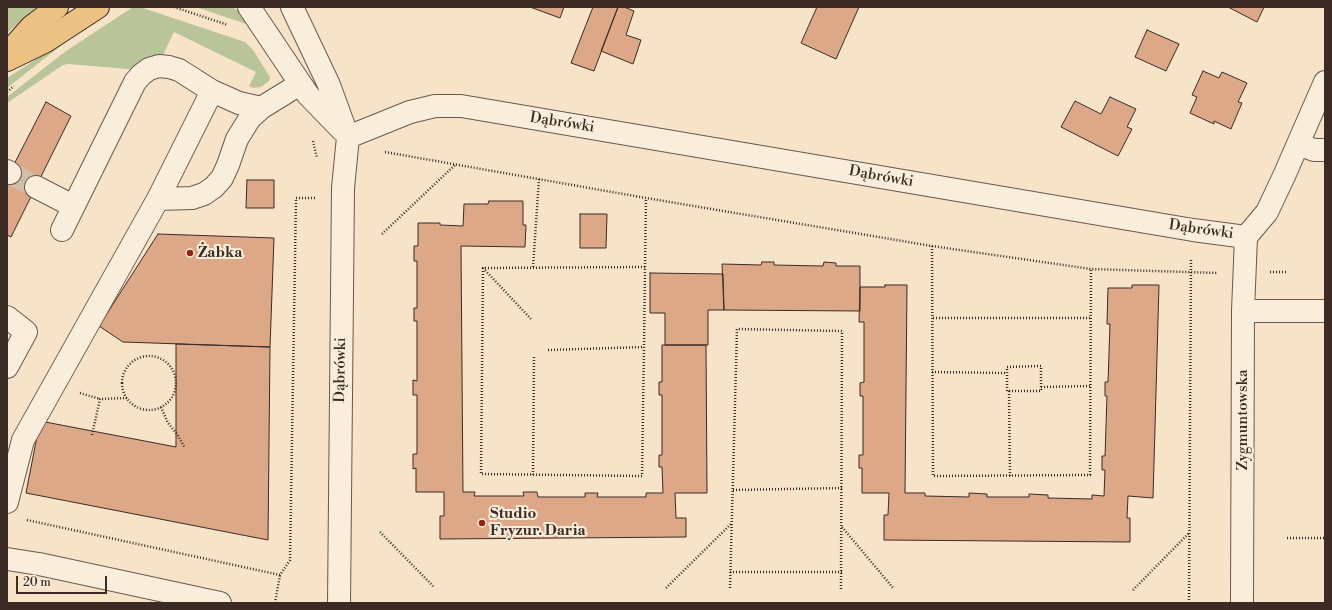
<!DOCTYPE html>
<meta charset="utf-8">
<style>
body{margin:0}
#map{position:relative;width:1332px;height:610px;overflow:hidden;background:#f6e3c8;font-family:"Libre Bodoni",serif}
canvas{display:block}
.frame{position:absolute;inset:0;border:8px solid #3b2b24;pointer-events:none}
.scale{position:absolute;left:16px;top:576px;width:91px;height:18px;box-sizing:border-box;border:2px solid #3b2b24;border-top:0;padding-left:5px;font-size:12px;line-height:14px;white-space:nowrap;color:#3b2b24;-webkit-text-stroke:3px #f9eddb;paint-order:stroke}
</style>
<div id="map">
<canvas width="1332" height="610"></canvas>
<div class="frame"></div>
<div class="scale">20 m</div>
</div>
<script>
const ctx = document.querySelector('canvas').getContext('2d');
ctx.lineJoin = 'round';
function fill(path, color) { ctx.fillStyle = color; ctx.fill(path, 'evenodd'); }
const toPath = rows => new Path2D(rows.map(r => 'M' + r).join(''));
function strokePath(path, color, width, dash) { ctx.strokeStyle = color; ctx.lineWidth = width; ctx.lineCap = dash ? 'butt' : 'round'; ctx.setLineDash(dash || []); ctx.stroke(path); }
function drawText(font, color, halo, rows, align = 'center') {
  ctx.font = font + ' "Libre Bodoni",serif'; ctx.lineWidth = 4; ctx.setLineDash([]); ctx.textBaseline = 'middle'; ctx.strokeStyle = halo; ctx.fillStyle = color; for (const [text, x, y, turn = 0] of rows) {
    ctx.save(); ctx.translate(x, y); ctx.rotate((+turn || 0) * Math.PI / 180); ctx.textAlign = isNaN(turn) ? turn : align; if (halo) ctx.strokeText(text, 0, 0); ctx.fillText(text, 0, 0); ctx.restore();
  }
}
fill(toPath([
 [7,7,37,7,7,33],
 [133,7,140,7,245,42,253,50,270,77,269,81,261,87,253,88,249,86,256,72,174,32,163,55,148,58,133,71,128,69,68,64,63,65,7,103,7,97,66,51],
 [196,7,233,7,240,12,249,25],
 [68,39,68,40,7,88,7,78]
]), '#b9c499');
const building = toPath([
 [530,7,564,7,560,18,530,7],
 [593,7,618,7,594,71,571,63,593,7],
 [618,7,624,7,634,11,626,35,641,40,633,64,601,51,618,7],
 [817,7,859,7,836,59,801,43,817,7],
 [1228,7,1264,7,1257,22,1228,7],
 [1147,30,1179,44,1166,71,1135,57,1147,30],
 [1203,71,1219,78,1222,72,1247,83,1238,102,1242,103,1231,129,1214,121,1214,124,1190,113,1197,97,1192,95,1203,71],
 [1110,97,1136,109,1127,127,1132,129,1118,156,1061,127,1075,101,1101,114,1110,97],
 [46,102,71,116,11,237,7,235,7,178,46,102],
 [247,180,274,180,274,208,246,208,247,180],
 [489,201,523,201,523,225,526,225,525,247,461,246,463,492,475,492,474,496,524,496,523,492,537,492,538,497,585,497,585,493,598,493,597,497,646,497,646,493,663,493,662,467,659,467,659,455,662,455,662,395,659,395,659,382,662,382,662,345,706,345,707,493,675,493,676,518,686,518,686,537,440,539,440,516,444,516,444,492,416,492,416,468,413,469,413,454,417,454,417,395,413,395,413,380,417,381,417,321,414,321,414,308,417,308,417,261,414,261,414,246,418,246,418,223,440,223,440,225,463,226,464,204,488,204,489,201],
 [580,214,607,214,606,248,580,248,580,214],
 [158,234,274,238,270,347,123,342,99,326,158,234],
 [762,262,774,262,774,265,823,266,824,262,836,263,836,266,860,266,860,311,724,310,722,264,761,265,762,262],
 [650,273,723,274,724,310,708,310,708,345,665,345,665,313,650,313,650,273],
 [885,285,907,285,905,493,925,493,925,496,969,497,969,493,987,494,987,497,1029,497,1029,494,1048,495,1048,498,1092,499,1092,495,1104,496,1105,470,1102,470,1102,456,1105,456,1107,396,1105,396,1105,382,1108,382,1110,324,1107,324,1108,288,1132,288,1132,285,1159,285,1153,498,1128,496,1127,518,1130,518,1130,542,884,540,884,515,888,515,889,493,862,493,862,468,859,468,859,455,863,455,863,396,860,396,860,383,864,382,864,322,859,322,860,287,885,287,885,285],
 [176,344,270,347,268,540,26,493,40,421,176,447,176,344]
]);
fill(building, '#dda888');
strokePath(building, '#3b2b24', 1);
strokePath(toPath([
 [10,173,36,187]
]), '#d1bea7', 22, [22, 11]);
const minor = toPath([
 [249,7,308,95,342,130],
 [292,7,329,85,348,137,343,188,339,603],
 [348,137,410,112,435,106,461,106,1193,230,1246,237],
 [1298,144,1314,150,1325,150],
 [7,171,10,173],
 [36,187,73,206],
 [158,199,192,198,204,194,214,187,222,178,228,165,237,139,250,118,261,108,300,84],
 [62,230,135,82,141,75,149,69,159,66,169,67,179,70,212,91,239,103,261,108],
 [1246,237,1267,212,1284,176,1325,82],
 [1243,311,1325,311],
 [7,317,26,332,7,367],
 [7,502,23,440,158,199,212,91],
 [7,559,39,564,220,603],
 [1242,603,1243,311,1246,237]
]);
const major = toPath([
 [7,54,31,27,57,7],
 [7,60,46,41,98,7]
]);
strokePath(minor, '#6a594d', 24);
strokePath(major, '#3b2b24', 24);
strokePath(toPath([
 [174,7,228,25],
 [7,92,14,86],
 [313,141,317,158],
 [385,152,646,198,932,246,1091,269,1218,273],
 [382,234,456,164],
 [932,246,933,476,1090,475,1091,269],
 [533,267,539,179],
 [645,267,483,268,481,474,642,476,644,347,645,267,646,198],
 [483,268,531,319],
 [1270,272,1288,272],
 [933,318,1091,318],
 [548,350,644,347],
 '122 383a27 27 0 1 1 54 0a27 27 0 1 1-54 0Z',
 [932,372,1007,373],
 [1041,387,1091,386],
 [1009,391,1041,391,1041,366,1007,367,1007,391,1009,391,1010,476],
 [80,393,100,399],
 [161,407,168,423,177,434,185,448],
 [92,435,100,399,127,398],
 [533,475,534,357],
 [733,490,842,488],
 [27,520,280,575,290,560,296,198,317,198],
 [842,527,894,589],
 [380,532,434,587],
 [1287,538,1325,538],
 [730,572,842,572],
 [666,588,732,523],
 [730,588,737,329,842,331,841,589],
 [1133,590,1189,533],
 [275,603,280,575],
 [1189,603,1191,258]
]), '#3b2b24', 2.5, [1, 2]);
strokePath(minor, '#f9eddb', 22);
strokePath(major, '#ebc284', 22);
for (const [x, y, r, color] of [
 [190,253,4,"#8f2418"],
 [482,523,4,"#8f2418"]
]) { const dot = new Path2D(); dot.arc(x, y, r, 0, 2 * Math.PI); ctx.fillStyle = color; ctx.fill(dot); strokePath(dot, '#f9eddb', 1.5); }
drawText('15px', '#3b2b24', '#f9eddb', [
 ["Dąbrówki",562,123,9],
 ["Dąbrówki",881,177,10],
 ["Dąbrówki",1201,230,8],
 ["Dąbrówki",341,370,-89],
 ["Zygmuntowska",1243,420,-90]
]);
drawText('bold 15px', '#3b2b24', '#f9eddb', [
 ["Żabka",198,253],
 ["Studio",490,514],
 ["Fryzur. Daria",490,531]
], 'left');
</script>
